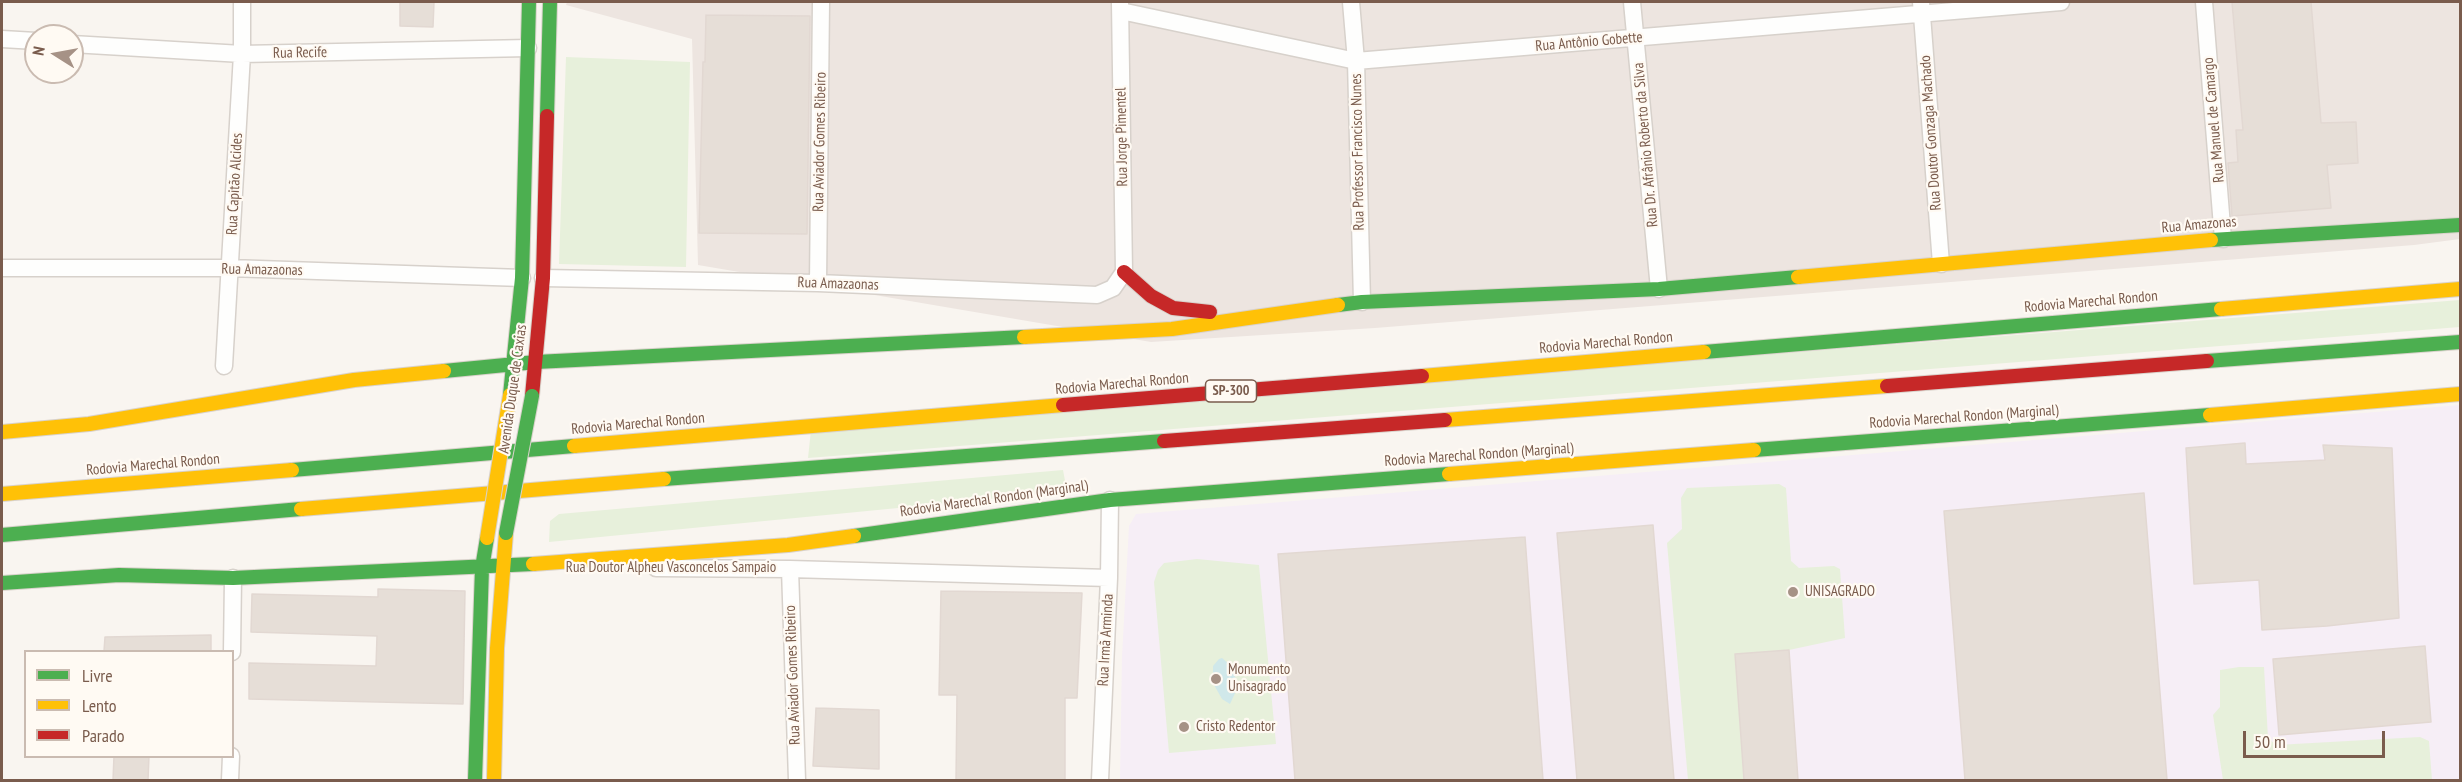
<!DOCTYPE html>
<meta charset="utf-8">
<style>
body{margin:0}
#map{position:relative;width:2462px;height:782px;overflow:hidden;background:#f9f5f0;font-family:"PT Sans Narrow",sans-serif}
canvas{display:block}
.frame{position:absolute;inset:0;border:3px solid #7a5c4d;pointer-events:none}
.legend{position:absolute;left:24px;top:650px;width:210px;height:108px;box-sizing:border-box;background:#fffaf3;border:2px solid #cabbb1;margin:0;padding:8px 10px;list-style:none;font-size:18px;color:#7a5c4d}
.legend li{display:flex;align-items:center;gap:12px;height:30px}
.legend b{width:30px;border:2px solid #cabbb1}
.north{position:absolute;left:24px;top:24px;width:60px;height:60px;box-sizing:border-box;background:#fffaf3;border:2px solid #cabbb1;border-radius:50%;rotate:281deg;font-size:16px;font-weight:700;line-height:24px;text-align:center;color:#7a5c4d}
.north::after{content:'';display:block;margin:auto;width:21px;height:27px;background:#a69286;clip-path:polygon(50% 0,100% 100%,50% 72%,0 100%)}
.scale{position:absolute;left:2243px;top:731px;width:142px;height:27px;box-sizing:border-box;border:3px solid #7a5c4d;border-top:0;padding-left:8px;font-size:18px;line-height:21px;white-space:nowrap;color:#7a5c4d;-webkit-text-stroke:4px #fffaf3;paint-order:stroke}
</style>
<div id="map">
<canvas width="2462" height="782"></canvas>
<div class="frame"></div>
<ul class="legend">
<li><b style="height:8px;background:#4caf50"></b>Livre</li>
<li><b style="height:8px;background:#ffc107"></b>Lento</li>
<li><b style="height:8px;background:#c62828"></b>Parado</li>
</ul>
<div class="north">N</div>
<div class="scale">50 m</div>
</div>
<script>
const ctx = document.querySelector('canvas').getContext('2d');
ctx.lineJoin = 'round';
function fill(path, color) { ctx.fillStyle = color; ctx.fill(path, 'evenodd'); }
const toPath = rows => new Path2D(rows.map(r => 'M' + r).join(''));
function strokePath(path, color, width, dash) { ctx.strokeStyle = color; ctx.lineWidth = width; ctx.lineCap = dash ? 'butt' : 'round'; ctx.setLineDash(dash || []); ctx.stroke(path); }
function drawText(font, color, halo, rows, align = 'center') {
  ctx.font = font + ' "PT Sans Narrow",sans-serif'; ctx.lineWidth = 4.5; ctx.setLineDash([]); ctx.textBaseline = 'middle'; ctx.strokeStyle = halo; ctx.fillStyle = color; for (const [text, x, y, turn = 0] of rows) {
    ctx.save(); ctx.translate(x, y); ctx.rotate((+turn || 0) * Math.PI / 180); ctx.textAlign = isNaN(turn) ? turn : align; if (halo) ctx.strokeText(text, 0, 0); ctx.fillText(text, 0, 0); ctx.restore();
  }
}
fill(toPath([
 [567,2,2460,2,2460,239,2414,245,1375,328,1151,342,698,265,692,39,566,5]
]), '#ede5e0');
fill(toPath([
 [2460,405,2460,780,1120,780,1122,657,1129,526,1136,514]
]), '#f6eef6');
fill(toPath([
 [566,57,690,62,686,267,559,264],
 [2460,300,2460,327,808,458,811,430],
 [1063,470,1066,486,1052,493,549,542,550,521,559,514],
 [1779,484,1786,488,1791,561,1799,568,1834,566,1840,569,1845,638,1789,650,1735,655,1744,780,1688,780,1667,543,1682,529,1681,498,1687,488],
 [1197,559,1259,565,1276,744,1169,753,1154,582,1158,570,1164,563],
 [2239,667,2264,667,2268,738,2276,745,2420,737,2429,741,2432,780,2223,780,2213,715,2220,707,2220,670]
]), '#e7f0db');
fill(toPath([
 [1222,658,1230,665,1235,675,1236,691,1230,704,1222,699,1213,683,1213,666,1219,659]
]), '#d0e8ea');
const building = toPath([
 [400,2,434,2,433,27,400,26,400,2],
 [2232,2,2311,2,2321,123,2356,122,2358,163,2327,165,2331,208,2232,216,2228,163,2238,162,2236,130,2243,130,2232,2],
 [706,15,810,16,807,234,699,233,703,62,705,62,706,15],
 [2245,443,2246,464,2325,460,2323,445,2392,448,2399,618,2327,626,2262,630,2259,580,2194,584,2186,448,2245,443],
 [2144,493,2167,780,1965,780,1944,511,2144,493],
 [1653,525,1674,780,1577,780,1557,533,1653,525],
 [1525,537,1543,780,1295,780,1278,554,1525,537],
 [378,589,465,591,463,704,249,699,249,663,376,666,377,636,251,632,252,594,378,597,378,589],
 [941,591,1082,593,1077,698,1065,698,1065,780,956,780,957,695,939,695,941,591],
 [211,635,211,651,104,651,105,637,211,635],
 [2425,646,2431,722,2279,735,2273,659,2425,646],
 [1789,650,1798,780,1744,780,1735,654,1789,650],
 [816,708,879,710,879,769,813,766,816,708],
 [114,756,149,756,148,780,113,780,114,756]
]);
fill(building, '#e6ded7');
strokePath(building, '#e2d8d2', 1.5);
const street = toPath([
 [1351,2,1356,61,1362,302],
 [1632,2,1659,289],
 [1921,2,1941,264],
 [2204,2,2223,239],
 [1121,11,1356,61,2061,2],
 [2,39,36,41],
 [72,44,242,54,528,48],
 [2,268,230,268,522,278],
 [543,278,818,283,1097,295,1113,288,1124,272,1120,3],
 [818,283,821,2],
 [224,366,242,54,242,2],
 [656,568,790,569,1109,578],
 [790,569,797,780],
 [232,652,233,578],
 [230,780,231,756],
 [1100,780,1109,578,1110,500]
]);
const fast = toPath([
 [547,116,550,2],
 [2211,240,2460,225],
 [1338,305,1362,302,1659,289,1798,277],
 [1704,352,2221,309],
 [2207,361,2460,342],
 [444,371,536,362,1024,337],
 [510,395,522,278,529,2],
 [1754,450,2210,415],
 [292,470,574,446],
 [664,479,1164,441],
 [2,535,301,509],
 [854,536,1110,500,1449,474],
 [2,583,119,575,233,578,533,564],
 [475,780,482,568,487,538]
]);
const slow = toPath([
 [1798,277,2211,240],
 [2221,309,2460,289],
 [1024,337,1172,329,1338,305],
 [1422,376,1704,352],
 [2210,415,2460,394],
 [1445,420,1887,386],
 [2,432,89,424,354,380,444,371],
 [574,446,1063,405],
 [1449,474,1754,450],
 [2,494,292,470],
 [301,509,664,479],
 [533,564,788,545,854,536],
 [494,780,497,648,506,533]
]);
const jam = toPath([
 [1124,272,1151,296,1173,308,1210,312],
 [1887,386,2207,361],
 [532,396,543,278,547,116],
 [1063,405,1422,376],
 [1164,441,1445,420]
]);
strokePath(street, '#d7d1cb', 19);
strokePath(fast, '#d9d2cb', 16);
strokePath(slow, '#d9d2cb', 16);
strokePath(jam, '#d9d2cb', 16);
strokePath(street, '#fefefd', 16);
strokePath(fast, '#4caf50', 14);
strokePath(slow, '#ffc107', 14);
strokePath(jam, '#c62828', 14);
const fastBridge = toPath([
 [506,533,532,396]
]);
const slowBridge = toPath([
 [487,538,510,395]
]);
strokePath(fastBridge, '#d9d2cb', 16, []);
strokePath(slowBridge, '#d9d2cb', 16, []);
strokePath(fastBridge, '#4caf50', 14);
strokePath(slowBridge, '#ffc107', 14);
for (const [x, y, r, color] of [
 [1793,592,6,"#a69286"],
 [1216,679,6,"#a69286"],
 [1184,727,6,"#a69286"]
]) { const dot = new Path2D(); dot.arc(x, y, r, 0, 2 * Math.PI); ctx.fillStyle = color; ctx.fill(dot); strokePath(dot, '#fffaf3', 2); }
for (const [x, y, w] of [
 [1231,391,51]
]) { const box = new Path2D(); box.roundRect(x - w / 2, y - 11, w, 22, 4.5); ctx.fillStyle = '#fffaf3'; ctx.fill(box); strokePath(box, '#7a5c4d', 1.5); }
drawText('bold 14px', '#7a5c4d', null, [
 ["SP-300",1231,391]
]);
drawText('15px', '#7a5c4d', '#fffaf3', [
 ["Rua Antônio Gobette",1589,42,-5],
 ["Rua Recife",300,53,-1],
 ["Rua Manuel de Camargo",2214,120,-95],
 ["Rua Doutor Gonzaga Machado",1931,133,-94],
 ["Rua Jorge Pimentel",1122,137,-91],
 ["Rua Aviador Gomes Ribeiro",820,142,-89],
 ["Rua Dr. Afrânio Roberto da Silva",1646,145,-95],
 ["Rua Professor Francisco Nunes",1358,152,-91],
 ["Rua Capitão Alcides",235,184,-87],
 ["Rua Amazonas",2199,225,-5],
 ["Rua Amazaonas",262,270,1],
 ["Rua Amazaonas",838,284,2],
 ["Rodovia Marechal Rondon",2091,302,-5],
 ["Rodovia Marechal Rondon",1606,343,-5],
 ["Rodovia Marechal Rondon",1122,384,-5],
 ["Avenida Duque de Caxias",513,389,-82],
 ["Rodovia Marechal Rondon (Marginal)",1964,417,-4],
 ["Rodovia Marechal Rondon",638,424,-5],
 ["Rodovia Marechal Rondon (Marginal)",1479,455,-4],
 ["Rodovia Marechal Rondon",153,465,-5],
 ["Rodovia Marechal Rondon (Marginal)",994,499,-8],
 ["Rua Doutor Alpheu Vasconcelos Sampaio",671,568],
 ["Rua Irmã Arminda",1106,640,-87],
 ["Rua Aviador Gomes Ribeiro",793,675,-92]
]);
drawText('15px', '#7a5c4d', '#fffaf3', [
 ["UNISAGRADO",1805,592],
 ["Monumento",1228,670],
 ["Unisagrado",1228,687],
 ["Cristo Redentor",1196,727]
], 'left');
</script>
